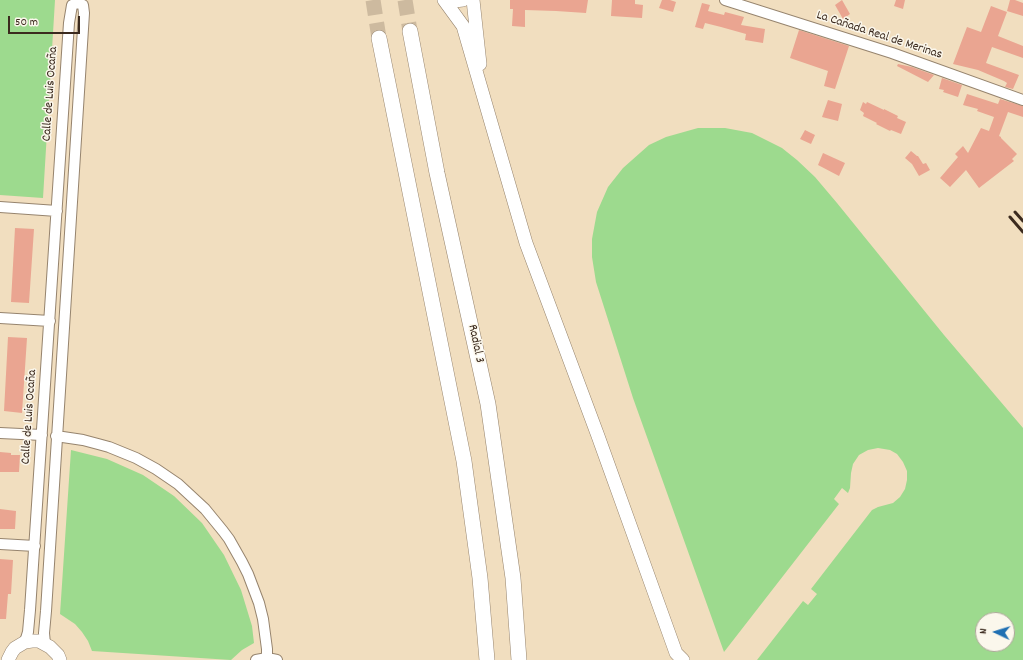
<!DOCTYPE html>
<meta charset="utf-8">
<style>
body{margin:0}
#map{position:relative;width:1023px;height:660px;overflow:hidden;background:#f1debf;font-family:Dekko,sans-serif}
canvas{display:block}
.north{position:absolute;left:975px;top:612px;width:40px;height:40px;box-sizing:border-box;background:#fbf7ec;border:1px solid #aea59a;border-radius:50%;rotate:274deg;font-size:11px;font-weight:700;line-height:16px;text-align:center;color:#3b2a1e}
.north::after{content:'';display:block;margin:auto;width:14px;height:18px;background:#1f6fb2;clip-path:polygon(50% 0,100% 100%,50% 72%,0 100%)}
.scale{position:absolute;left:8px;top:16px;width:72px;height:18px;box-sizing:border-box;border:2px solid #3b2a1e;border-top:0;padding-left:5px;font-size:12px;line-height:14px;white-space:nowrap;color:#3b2a1e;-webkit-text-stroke:3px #fbf7ec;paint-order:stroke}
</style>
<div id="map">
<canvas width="1023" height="660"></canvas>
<div class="north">N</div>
<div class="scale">50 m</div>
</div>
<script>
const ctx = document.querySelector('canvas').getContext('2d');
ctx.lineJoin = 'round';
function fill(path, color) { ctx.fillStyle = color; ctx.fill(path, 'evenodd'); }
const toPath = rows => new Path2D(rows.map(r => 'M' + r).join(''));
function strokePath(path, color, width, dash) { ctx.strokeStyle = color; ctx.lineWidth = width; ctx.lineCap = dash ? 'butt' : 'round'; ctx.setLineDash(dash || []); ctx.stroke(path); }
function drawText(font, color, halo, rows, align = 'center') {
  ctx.font = font + ' Dekko,sans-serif'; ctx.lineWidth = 3; ctx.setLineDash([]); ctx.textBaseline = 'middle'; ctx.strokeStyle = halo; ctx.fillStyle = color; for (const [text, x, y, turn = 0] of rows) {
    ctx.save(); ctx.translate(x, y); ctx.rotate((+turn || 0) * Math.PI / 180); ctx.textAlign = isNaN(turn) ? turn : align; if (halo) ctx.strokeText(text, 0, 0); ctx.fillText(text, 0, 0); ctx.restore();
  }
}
fill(toPath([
 [0,0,55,0,43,198,0,195],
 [698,128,725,128,752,133,782,148,797,160,815,177,837,203,944,335,1023,428,1023,660,757,660,803,601,808,605,817,594,811,589,872,510,878,507,893,503,900,497,905,489,907,480,907,471,903,462,897,454,890,450,878,448,868,450,859,455,853,464,851,473,850,488,848,493,842,488,834,499,839,504,724,652,633,398,596,282,592,257,592,239,597,212,608,187,623,168,649,145,666,137],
 [983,620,1007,620,1007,644,983,644],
 [71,450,107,459,143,475,174,496,202,523,224,555,241,590,252,626,254,643,242,650,231,660,92,651,88,641,82,632,75,624,60,614]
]), '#9dda8e');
fill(toPath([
 [510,0,588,0,586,13,556,11,525,10,525,27,512,26,513,9,510,9],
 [612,0,635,0,635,4,643,5,642,18,611,16],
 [662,0,670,0,676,2,673,12,659,8],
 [842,0,850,14,843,19,835,5],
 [896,0,905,0,903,9,894,6],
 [1010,0,1015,0,1023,3,1023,16,1007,11],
 [702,3,710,5,708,11,724,15,725,12,744,17,741,25,765,29,763,43,745,40,746,34,721,27,705,23,703,29,695,27],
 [991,6,1007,12,998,36,1023,46,1023,58,992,47,986,63,1019,75,1013,89,1005,87,1007,83,1004,81,978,70,953,64,967,27,981,32],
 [799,30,849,46,835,89,824,86,828,71,790,58],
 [898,64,912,67,934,75,928,82,897,66],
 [942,78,962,85,958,97,943,92,944,90,939,89],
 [967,94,998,104,1000,99,1023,106,1023,117,1008,112,999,136,1001,137,1001,138,1017,154,1012,159,1014,161,979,188,966,170,950,187,940,178,958,157,955,154,963,146,968,153,981,128,989,131,994,117,977,111,978,109,963,105],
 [828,100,842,104,838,121,822,117],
 [863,102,866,104,867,102,884,110,884,109,898,116,897,118,906,122,901,134,891,130,890,131,876,124,877,123,863,116,864,113,860,110],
 [805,130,815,135,811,144,800,139],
 [911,151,917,156,918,156,923,164,926,163,930,170,919,176,912,164,905,158],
 [823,153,845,163,839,176,818,165],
 [15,228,34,229,29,303,11,302],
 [8,337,27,338,22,413,4,411],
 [0,452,11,453,11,455,20,455,19,472,0,472],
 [0,509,16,511,15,529,0,529],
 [0,559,13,560,11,594,8,594,6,619,0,619]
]), '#eaa591');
strokePath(toPath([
 [373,0,379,38],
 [405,0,410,31]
]), '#cdba9f', 15, [15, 8]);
const minor = toPath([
 [725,0,892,53,1023,100],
 [0,207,57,211],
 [0,318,50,321],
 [0,433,42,435],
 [56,436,83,440,98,444,109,447,136,458,156,469,178,484,205,509,223,531,229,539,242,562,248,574,259,603,263,619,267,649,267,658],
 [0,544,35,546],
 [25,642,28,632,30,610,69,23,72,5,78,3,83,5,84,13,46,611,44,633,45,644],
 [256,660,267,658,277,660]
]);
const major = toPath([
 [444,0,463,26,526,243,598,436,676,653,683,660],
 [444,0,454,1,463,0],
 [473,0,480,64],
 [8,660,12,652,15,648,25,642,32,641,39,641,50,647,58,655,60,660]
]);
const highway = toPath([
 [410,31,437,173,488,404,513,578,519,660],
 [379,38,464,461,480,578,487,660]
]);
strokePath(minor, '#96846e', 12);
strokePath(major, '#96846e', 14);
strokePath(highway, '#96846e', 16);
strokePath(minor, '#fff', 10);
strokePath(major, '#fff', 13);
strokePath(highway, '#fff', 15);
strokePath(toPath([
 [1015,212,1023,221],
 [1010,217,1023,232]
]), '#3b2a1e', 3);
drawText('13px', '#3b2a1e', '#fbf7ec', [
 ["La Cañada Real de Merinas",879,36,18],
 ["Calle de Luis Ocaña",51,94,-86],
 ["Radial 3",475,344,78],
 ["Calle de Luis Ocaña",30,417,-86]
]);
</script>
